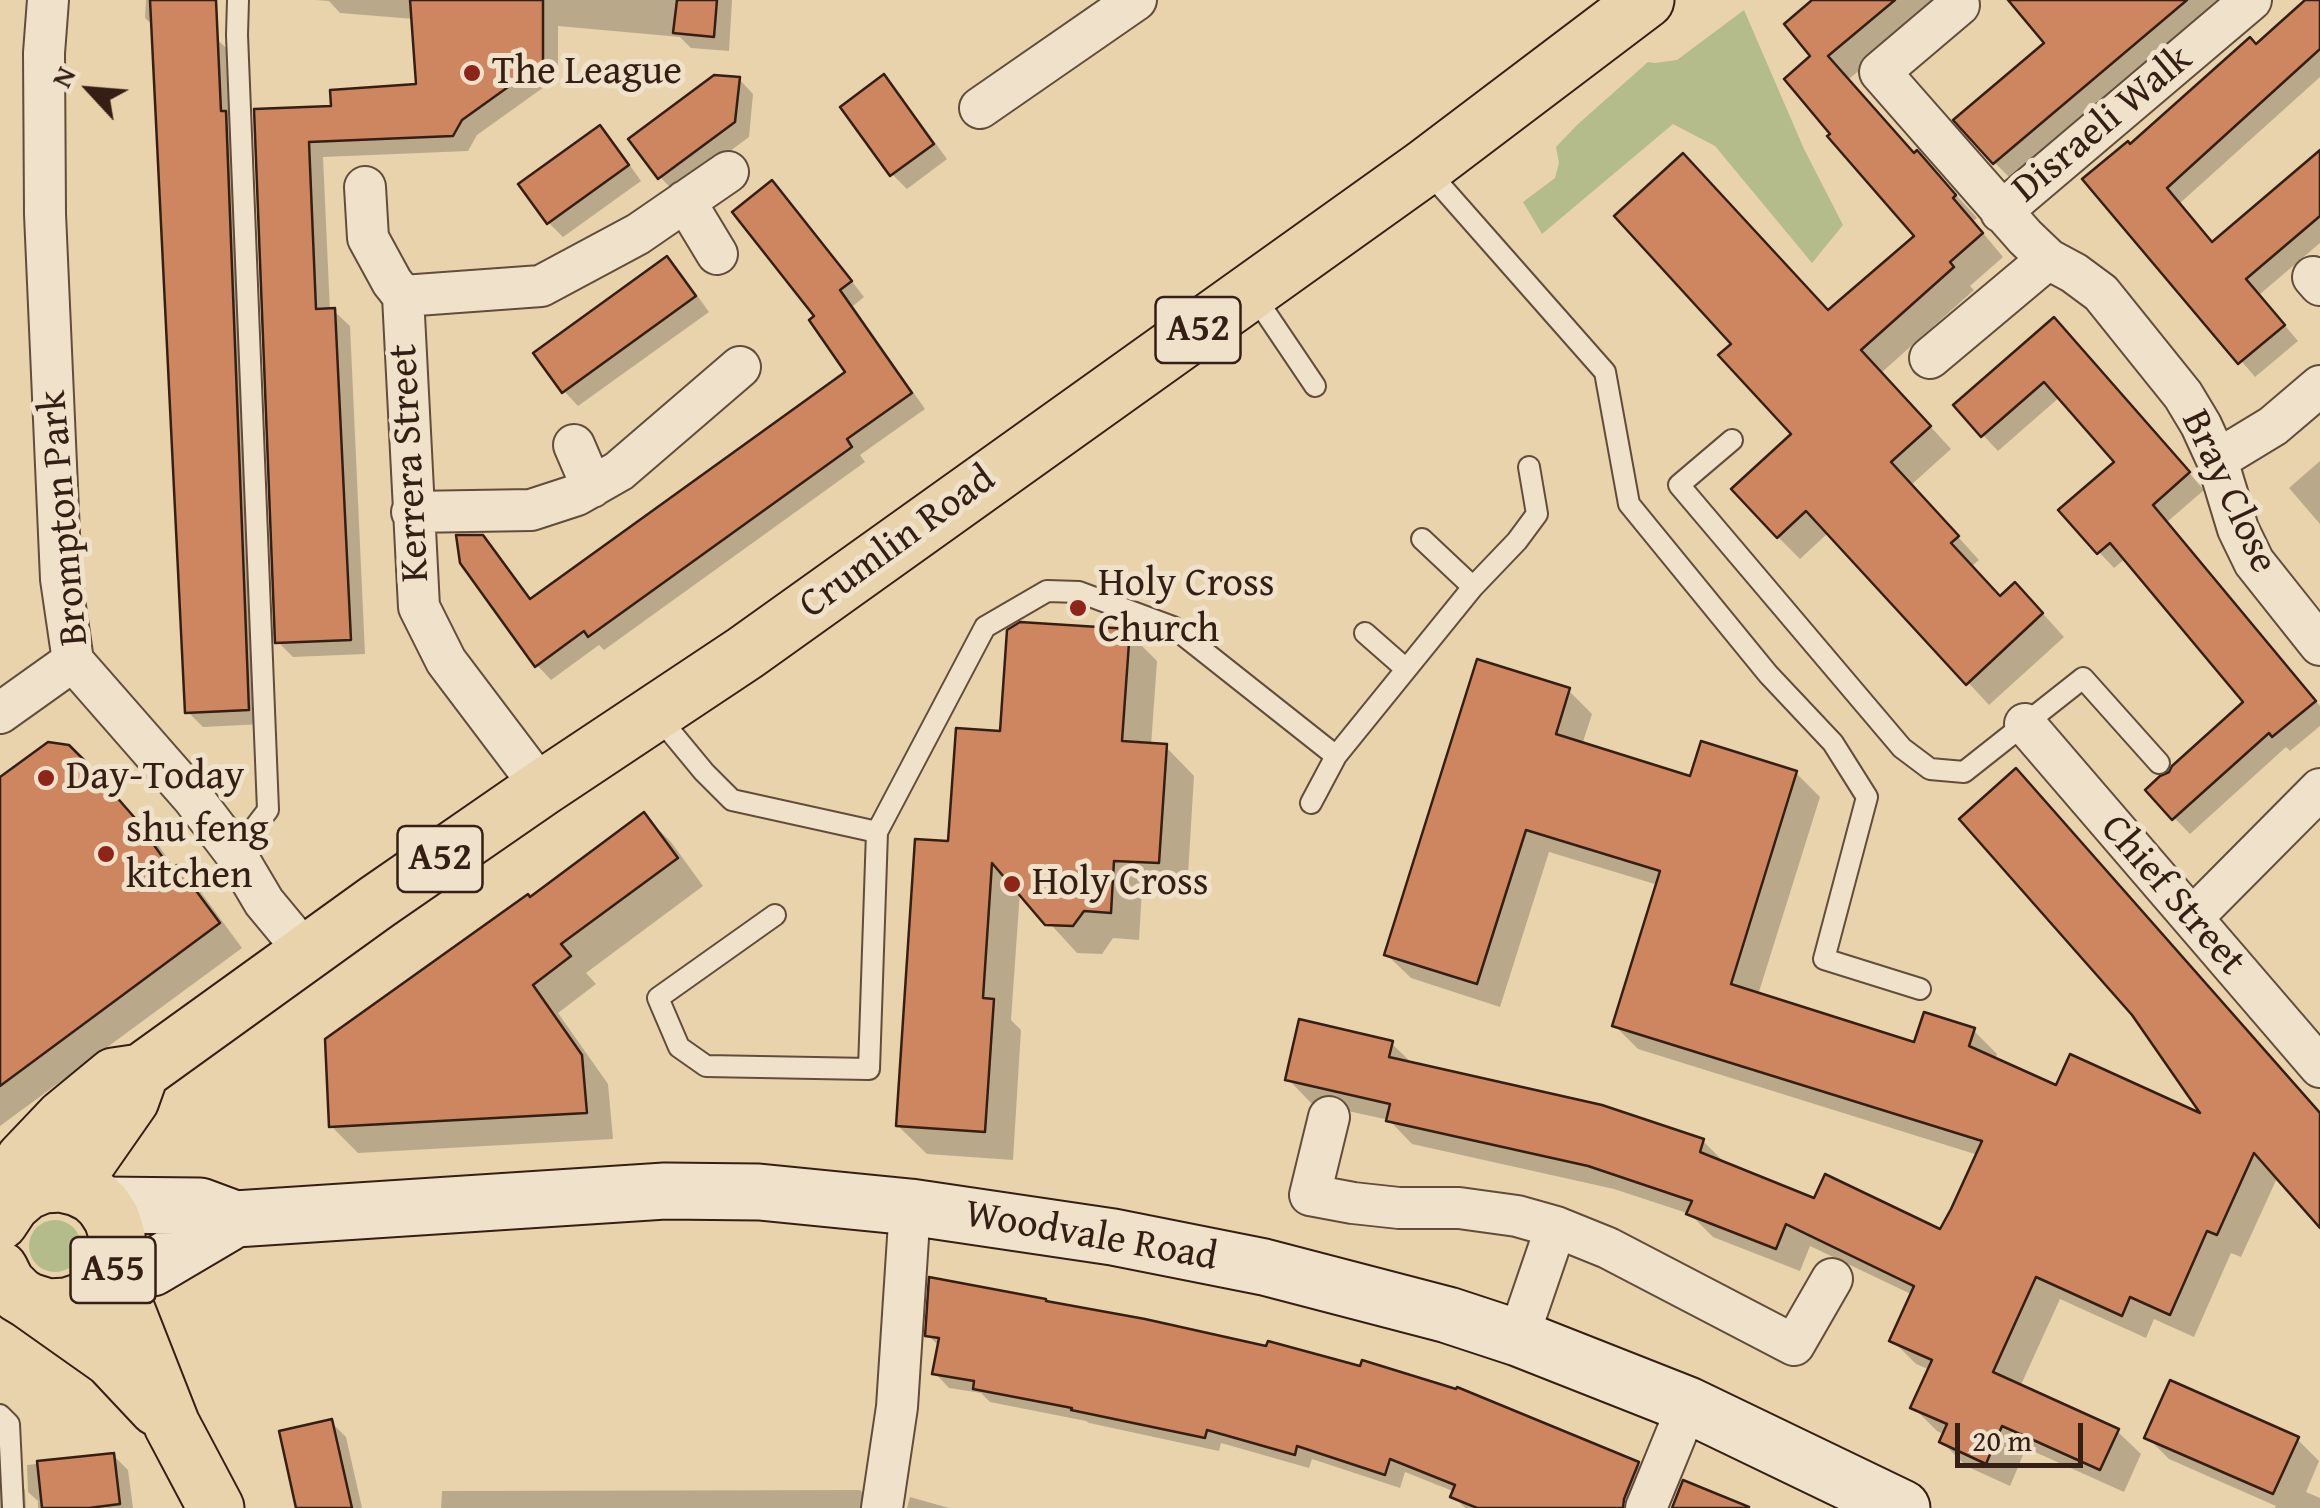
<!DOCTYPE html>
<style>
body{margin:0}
#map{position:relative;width:2320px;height:1508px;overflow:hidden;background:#e8d3ad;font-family:"Gentium Book Plus",serif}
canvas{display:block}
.north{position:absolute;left:40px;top:40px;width:100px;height:100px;-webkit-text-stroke:8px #f0e2ca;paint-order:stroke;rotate:296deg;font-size:28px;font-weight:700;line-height:40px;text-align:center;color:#351f15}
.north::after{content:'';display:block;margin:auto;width:35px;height:45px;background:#351f15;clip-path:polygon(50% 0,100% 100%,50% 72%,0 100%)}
.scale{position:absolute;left:1955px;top:1423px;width:128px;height:45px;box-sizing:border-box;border:5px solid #351f15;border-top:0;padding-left:12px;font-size:30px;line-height:35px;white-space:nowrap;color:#351f15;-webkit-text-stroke:8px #f0e2ca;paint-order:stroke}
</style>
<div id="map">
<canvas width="2320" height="1508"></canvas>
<div class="north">N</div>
<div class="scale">20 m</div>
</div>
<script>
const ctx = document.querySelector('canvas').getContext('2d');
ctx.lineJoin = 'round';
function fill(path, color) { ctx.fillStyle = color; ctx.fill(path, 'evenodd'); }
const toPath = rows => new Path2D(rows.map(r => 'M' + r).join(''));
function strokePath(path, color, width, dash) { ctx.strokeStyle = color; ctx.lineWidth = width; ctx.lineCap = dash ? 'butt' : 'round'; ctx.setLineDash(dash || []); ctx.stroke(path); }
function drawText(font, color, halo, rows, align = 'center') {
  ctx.font = font + ' "Gentium Book Plus",serif'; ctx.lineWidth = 10; ctx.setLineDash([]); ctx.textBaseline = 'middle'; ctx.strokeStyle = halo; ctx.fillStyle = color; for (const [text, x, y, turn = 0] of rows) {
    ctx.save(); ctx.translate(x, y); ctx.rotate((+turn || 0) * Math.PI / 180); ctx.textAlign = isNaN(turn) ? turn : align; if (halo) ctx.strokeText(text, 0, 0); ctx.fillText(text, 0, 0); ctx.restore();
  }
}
fill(toPath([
 [1744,10,1804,149,1843,225,1812,263,1715,146,1673,124,1542,234,1523,202,1555,178,1559,163,1556,147,1577,125,1648,62,1655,63,1677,60],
 '29 1246a26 26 0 1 1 52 0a26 26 0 1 1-52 0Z'
]), '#b4bc8b');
fill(toPath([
 [146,0,217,0,214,37,232,53,263,724,203,727,188,712,155,27,145,18],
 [315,0,732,0,729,51,691,48,680,37,558,26,558,77,477,135,468,151,323,157,330,311,334,311,350,326,365,654,293,657,278,642,256,112,333,108,419,86,414,19,340,13,329,1],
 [1816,0,1943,0,1849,79,1915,155,1939,176,1977,218,1973,221,2003,257,1970,286,1974,290,1881,373,1951,449,1911,485,1979,560,1972,566,2001,598,2037,607,2064,637,1989,705,1829,532,1800,559,1778,537,1794,435,1829,313,1917,236,1814,56],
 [2012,0,2253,0,2017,185,1995,163,2048,43],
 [2309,0,2320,0,2320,77,2179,204,2214,244,2320,177,2320,243,2259,295,2298,341,2255,377,2086,179,2130,148,2256,47],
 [884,77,898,92,947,159,907,189,892,174],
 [739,79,753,94,749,137,675,192,660,177],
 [600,128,614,143,641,181,563,237,549,223],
 [772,183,787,198,864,297,853,306,925,409,860,455,865,462,604,650,599,645,551,680,537,665,482,537,497,552,532,601,848,373,818,317],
 [666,259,681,273,709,312,578,406,564,391],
 [2070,336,2204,490,2167,522,2320,706,2320,726,2290,751,2286,747,2190,834,2148,791,2247,702,2126,558,2114,568,2099,552,2118,463,2061,396,1998,451,1983,435],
 [2320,461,2320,524,2289,488],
 [1128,632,1157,661,1151,746,1166,747,1194,776,1187,891,1142,888,1139,940,1113,938,1102,954,1077,953,1020,891,1011,1020,1021,1030,1013,1160,927,1154,898,1126,951,844,1003,734],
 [1568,690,1592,714,1582,745,1692,779,1796,773,1820,797,1758,995,1916,1045,1973,1030,1997,1054,1995,1060,2057,1089,2207,1119,2016,771,2040,795,2320,1113,2320,1224,2278,1176,2241,1257,2231,1253,2194,1337,2154,1319,2146,1338,2060,1299,2020,1387,2117,1431,2141,1454,2124,1492,2026,1448,2010,1486,1966,1466,1942,1442,1945,1435,1937,1431,1913,1407,1930,1370,1916,1364,1892,1340,1913,1295,1810,1246,1800,1271,1713,1237,1690,1214,1614,1189,1412,1144,1389,1120,1311,1103,1288,1079,1391,1043,1414,1065,1703,1141,1728,1166,1815,1201,1942,1232,1978,1155,1638,1049,1614,1025,1658,885,1549,852,1500,1007,1411,978,1387,955],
 [92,772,156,842,175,869,177,868,200,891,242,948,0,1126,0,800],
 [644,815,671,842,703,886,586,973,596,984,558,1013,608,1084,613,1139,358,1153,331,1126,530,900],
 [928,1335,1638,1464,1652,1479,1640,1508,1465,1508,1453,1496,1455,1492,1405,1472,1400,1488,1312,1459,1309,1468,1221,1443,1219,1451,1089,1423,1086,1421,990,1402,981,1393,949,1388,935,1373,940,1347],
 [331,1422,346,1437,362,1508,299,1508],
 [0,1435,13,1448,25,1491,26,1508,0,1508],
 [2147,1437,2297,1439,2319,1461,2306,1492,2320,1498,2320,1508,2275,1508,2276,1506,2169,1459],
 [113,1455,128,1470,133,1508,38,1508,38,1501,28,1492,27,1465],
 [860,1490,875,1505,874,1508,441,1508,442,1491],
 [910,1497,949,1508,907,1508]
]), '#0003');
const building = toPath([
 [150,0,216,0,221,111,226,111,249,710,185,713,150,0],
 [410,0,543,0,543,62,462,120,453,136,309,142,316,309,335,308,351,640,275,643,254,109,331,106,330,90,416,84,410,0],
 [677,0,717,0,714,37,673,33,677,0],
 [1812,0,1895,0,1828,56,1914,153,1917,150,1956,195,1953,198,1983,233,1950,262,1954,267,1861,350,1931,426,1891,462,1959,536,1951,543,2000,596,2015,582,2043,613,1966,685,1806,511,1777,538,1731,489,1791,434,1718,355,1731,344,1614,216,1683,153,1828,310,1914,236,1827,136,1830,134,1784,79,1810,56,1784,24,1812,0],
 [2008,0,2187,0,1993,164,1953,120,2044,43,2008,0],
 [2305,0,2320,0,2320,49,2167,188,2212,242,2320,150,2320,216,2246,279,2285,325,2238,364,2082,179,2128,141,2130,144,2250,37,2256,44,2305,0],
 [884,74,934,144,890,176,840,107,884,74],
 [714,75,740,77,735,122,658,179,628,139,714,75],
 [600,125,629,165,547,224,518,184,600,125],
 [772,180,852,281,840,290,912,393,847,439,852,447,588,637,584,631,535,667,460,563,456,535,483,535,530,599,845,372,809,320,814,316,732,212,772,180],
 [667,256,696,296,562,393,533,353,667,256],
 [2054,317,2190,472,2153,505,2316,701,2272,737,2269,733,2172,820,2145,790,2160,776,2169,772,2172,766,2243,702,2110,543,2097,554,2058,510,2114,462,2044,382,1981,437,1953,405,2054,317],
 [1020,622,1130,629,1122,741,1167,744,1159,863,1114,861,1111,913,1084,911,1073,926,1045,925,992,863,983,998,994,999,985,1132,896,1126,915,839,948,841,956,728,1000,731,1007,630,1020,622],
 [1477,659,1570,688,1556,734,1690,776,1701,741,1797,771,1731,984,1914,1042,1924,1012,1975,1028,1969,1046,2056,1085,2070,1054,2200,1113,2132,1015,1959,819,2016,768,2320,1113,2320,1228,2254,1153,2217,1235,2207,1231,2170,1315,2130,1297,2122,1316,2036,1277,1993,1372,2119,1429,2100,1470,2002,1426,1986,1464,1939,1442,1947,1424,1910,1408,1932,1360,1889,1341,1914,1286,1786,1224,1776,1249,1686,1214,1692,1201,1588,1166,1386,1121,1390,1104,1285,1080,1299,1019,1393,1041,1389,1057,1602,1105,1704,1139,1700,1152,1814,1198,1825,1174,1940,1229,1951,1209,1982,1141,1612,1026,1660,871,1526,830,1477,984,1384,955,1477,659],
 [48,742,69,745,86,762,134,817,171,869,177,865,220,923,0,1086,0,777,48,742],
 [644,812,678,858,561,944,571,956,533,985,582,1055,587,1113,329,1127,325,1039,528,894,530,897,644,812],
 [929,1277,1046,1299,1046,1301,1145,1319,1266,1346,1268,1341,1360,1366,1362,1360,1456,1389,1457,1387,1639,1462,1624,1499,1623,1508,1477,1508,1450,1497,1455,1485,1390,1459,1385,1475,1297,1446,1295,1455,1207,1430,1205,1438,1071,1410,1072,1408,973,1389,974,1381,932,1374,939,1338,925,1336,929,1277],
 [2170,1380,2299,1437,2273,1494,2144,1438,2170,1380],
 [332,1419,352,1508,296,1508,279,1431,332,1419],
 [114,1453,120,1504,89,1508,42,1508,37,1461,114,1453],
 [1683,1480,1749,1507,1748,1508,1672,1508,1683,1480]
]);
fill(building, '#cd8660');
strokePath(building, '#351f15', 2.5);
const service = toPath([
 [1426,169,1605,372,1629,504,1768,674,1833,743,1867,797,1824,959,1920,989],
 [1253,294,1315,386],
 [1732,440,1679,485,1902,748,1930,769,1964,772,2083,678,2159,763],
 [1473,587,1517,541,1537,514,1529,467],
 [1365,633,1406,669],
 [656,714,704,772,732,800,877,832,985,627,1047,591,1079,592,1173,627,1336,756],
 [1311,803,1336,756,1473,587,1422,539],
 [235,853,268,810,237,35,238,0],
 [775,915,658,998,679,1047,706,1066,869,1069,877,832],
 [0,1415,9,1424,13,1508]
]);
const minor = toPath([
 [48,0,44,53,45,214,61,579,73,661,193,798,235,853,264,902,308,955],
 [1959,5,1880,72,2025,237,2048,259,2074,273,2101,293,2183,395,2201,425,2217,460,2238,529,2254,562,2320,645],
 [980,108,1136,0],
 [365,187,368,238,392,282,403,296,419,607,446,661,542,788],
 [685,201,717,254],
 [2001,212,2251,0],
 [2313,277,2320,285],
 [403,296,541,286,638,234,728,172],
 [1930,358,2048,259],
 [574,445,592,487],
 [2217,460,2273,426,2320,386],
 [412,512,531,510,577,495,619,471,740,367],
 [0,713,73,661],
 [2025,724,2320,1067],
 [2192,918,2320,789],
 [1329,1117,1310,1195,1353,1203,1399,1208,1459,1208,1517,1216,1556,1227,1608,1248,1794,1345,1832,1279],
 [1518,1338,1556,1227],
 [882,1508,897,1407,910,1207],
 [1646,1508,1688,1405]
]);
const secondary = toPath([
 [103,1205,200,1206,235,1219,665,1191,759,1192,910,1207,1113,1237,1264,1267,1448,1315,1518,1338,1688,1405,1902,1508],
 [114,1268,152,1268,235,1219]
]);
const primary = toPath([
 [78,1188,85,1166,131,1100,141,1072],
 [12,1204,24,1159,63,1118,114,1076,141,1072,377,902,542,788,745,653,1424,168,1646,0]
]);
const trunk = toPath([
 [0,1222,12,1204,26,1192,43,1185,61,1184,78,1188,92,1195,103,1205,112,1219,117,1235,118,1252,112,1272,101,1289,85,1300,67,1306,48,1307,29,1301,19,1295,7,1283,0,1269],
 [112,1272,172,1425,216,1508],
 [29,1301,111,1359,157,1408]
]);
strokePath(service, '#624c3b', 24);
strokePath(minor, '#624c3b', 44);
strokePath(secondary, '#351f15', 59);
strokePath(primary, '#351f15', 59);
strokePath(trunk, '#351f15', 59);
strokePath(service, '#f0e2ca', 20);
strokePath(minor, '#f0e2ca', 40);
strokePath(secondary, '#f0e2ca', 55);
strokePath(primary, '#e8d3ad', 55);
strokePath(trunk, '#e8d3ad', 55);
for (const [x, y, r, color] of [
 [472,73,10,"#8f2418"],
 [1078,608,10,"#8f2418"],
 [46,778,10,"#8f2418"],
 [106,854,10,"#8f2418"],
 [1012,884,10,"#8f2418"]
]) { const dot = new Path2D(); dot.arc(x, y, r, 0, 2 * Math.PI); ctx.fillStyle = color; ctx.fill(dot); strokePath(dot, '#f0e2ca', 4); }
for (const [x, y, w] of [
 [1198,330,85],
 [440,859,85],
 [113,1270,85]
]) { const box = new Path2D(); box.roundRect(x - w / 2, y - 33, w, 66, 8); ctx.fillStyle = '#f0e2ca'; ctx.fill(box); strokePath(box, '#351f15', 2.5); }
drawText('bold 38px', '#351f15', null, [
 ["A52",1198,330],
 ["A52",440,859],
 ["A55",113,1270]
]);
drawText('40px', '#351f15', '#f0e2ca', [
 ["The League",492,73],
 ["Holy Cross",1098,585],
 ["Church",1098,631],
 ["Day-Today",66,778],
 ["shu feng",126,831],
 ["kitchen",126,877],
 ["Holy Cross",1032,884]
], 'left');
drawText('40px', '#351f15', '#f0e2ca', [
 ["Disraeli Walk",2103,125,-40],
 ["Kerrera Street",411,463,-93],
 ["Bray Close",2228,492,65],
 ["Brompton Park",65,518,-95],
 ["Crumlin Road",898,543,-36],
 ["Chief Street",2172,896,49],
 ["Woodvale Road",1091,1237,10]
]);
</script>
